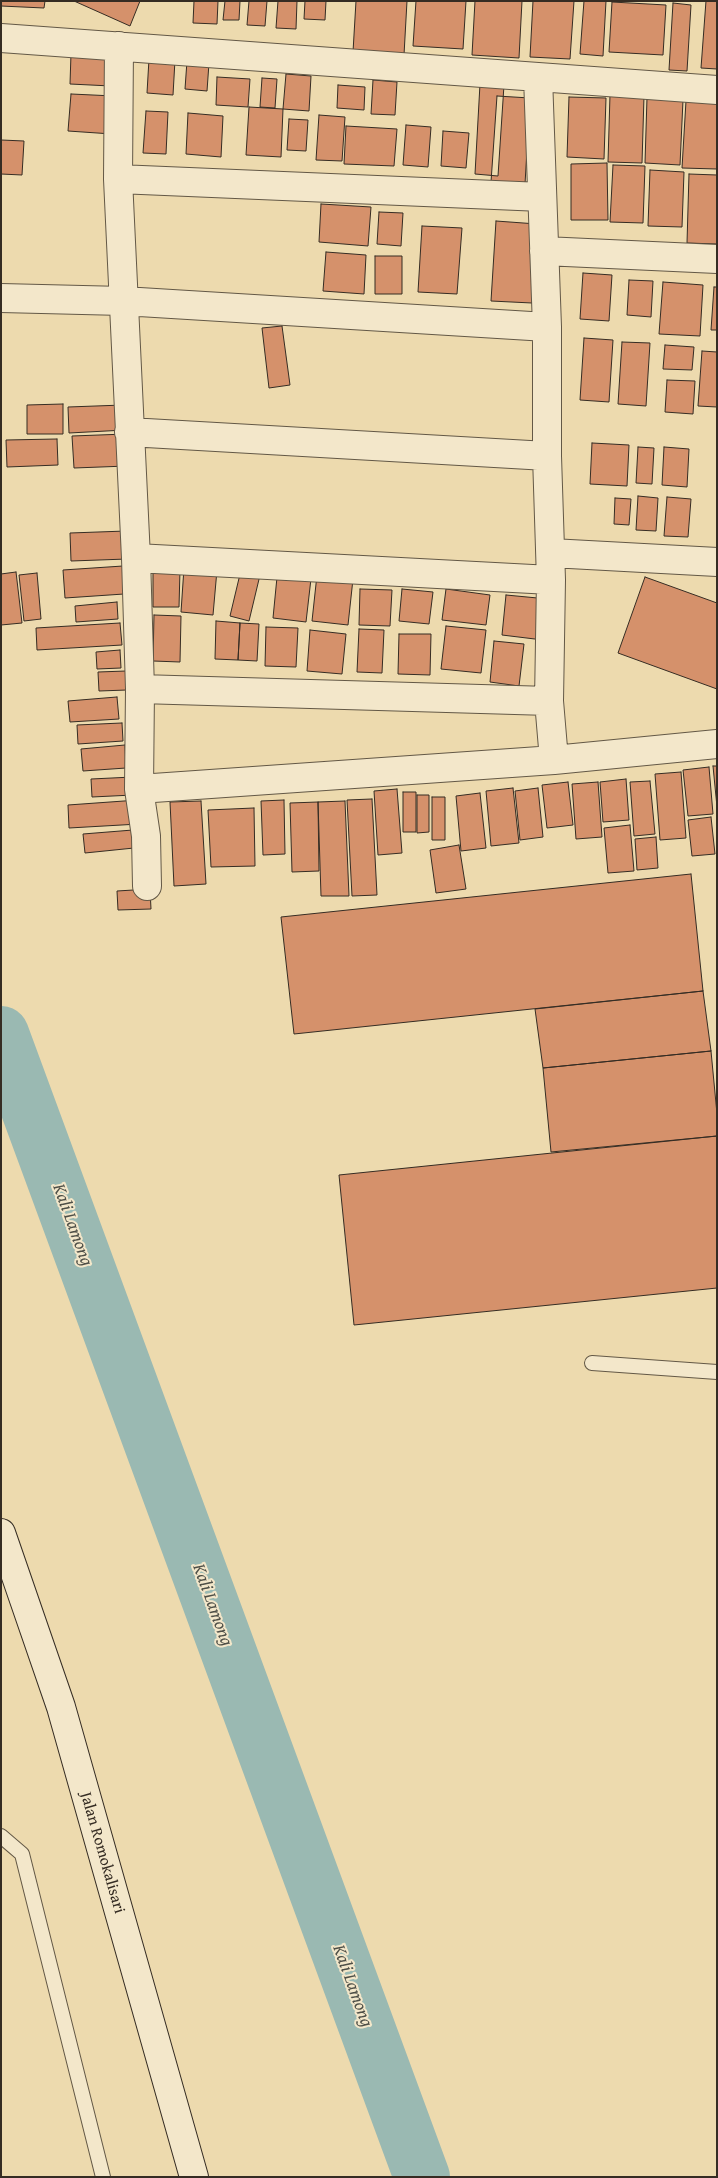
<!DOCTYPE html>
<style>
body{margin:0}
#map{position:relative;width:718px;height:2178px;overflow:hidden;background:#eddaae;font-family:"Gentium Book Plus",serif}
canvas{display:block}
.frame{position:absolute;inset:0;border:2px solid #352c23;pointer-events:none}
</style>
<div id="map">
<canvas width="718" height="2178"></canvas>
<div class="frame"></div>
</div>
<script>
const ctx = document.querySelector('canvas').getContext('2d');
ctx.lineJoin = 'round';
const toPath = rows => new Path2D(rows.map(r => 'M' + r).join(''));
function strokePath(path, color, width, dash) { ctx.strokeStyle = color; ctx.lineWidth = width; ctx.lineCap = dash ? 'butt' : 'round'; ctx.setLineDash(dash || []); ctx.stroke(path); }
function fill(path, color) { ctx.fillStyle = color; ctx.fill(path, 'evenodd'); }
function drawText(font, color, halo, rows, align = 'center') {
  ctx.font = font + ' "Gentium Book Plus",serif'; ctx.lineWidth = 4; ctx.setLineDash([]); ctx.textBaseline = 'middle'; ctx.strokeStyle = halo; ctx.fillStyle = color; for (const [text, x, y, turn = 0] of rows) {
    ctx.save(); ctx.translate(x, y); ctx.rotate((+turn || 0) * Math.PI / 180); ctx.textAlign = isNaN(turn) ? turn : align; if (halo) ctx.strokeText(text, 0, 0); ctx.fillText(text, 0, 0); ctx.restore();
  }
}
strokePath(toPath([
 [1,1034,422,2177]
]), '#9ab9b2', 56);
const building = toPath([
 [1,1,45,1,44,8,1,6,1,1],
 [74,1,140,1,130,26,74,1],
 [194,1,218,1,217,24,193,23,194,1],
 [225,1,240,1,239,20,223,20,225,1],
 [249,1,267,1,265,26,247,25,249,1],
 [278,1,297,1,296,29,276,28,278,1],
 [305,1,326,1,325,20,304,19,305,1],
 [356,1,407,1,404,55,353,52,356,1],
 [416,1,466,1,463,49,413,46,416,1],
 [475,1,522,1,519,58,472,55,475,1],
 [533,1,574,1,570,59,530,57,533,1],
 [584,1,606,1,603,56,580,54,584,1],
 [706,1,717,1,717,69,701,68,706,1],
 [612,2,666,5,663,55,609,52,612,2],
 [673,3,691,5,687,71,669,70,673,3],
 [71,54,113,56,111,86,70,84,71,54],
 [149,59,175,60,173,95,147,93,149,59],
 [187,61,209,63,207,91,185,89,187,61],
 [286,74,311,76,309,111,283,109,286,74],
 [217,77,250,79,248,107,216,105,217,77],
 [262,78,277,79,275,108,260,107,262,78],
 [373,80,397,82,395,115,371,114,373,80],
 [480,84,504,85,498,176,475,174,480,84],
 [338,85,365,87,364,110,337,108,338,85],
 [71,94,114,96,112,134,68,131,71,94],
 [610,95,644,96,642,163,608,162,610,95],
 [497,96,530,98,525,184,491,182,497,96],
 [569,97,606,98,604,159,567,157,569,97],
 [647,98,683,100,680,165,645,163,647,98],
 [686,101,717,102,717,169,682,168,686,101],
 [249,107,283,109,281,157,246,155,249,107],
 [146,111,168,112,166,154,143,153,146,111],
 [188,113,223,116,221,157,186,154,188,113],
 [319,115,345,117,342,161,316,160,319,115],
 [289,119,308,120,306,151,287,150,289,119],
 [406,125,431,127,428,167,403,165,406,125],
 [346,126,397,129,394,166,344,164,346,126],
 [443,131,469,133,466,168,441,166,443,131],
 [1,140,24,141,22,175,1,174,1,140],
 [607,163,608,220,571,220,571,164,607,163],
 [613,165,645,166,643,223,610,222,613,165],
 [650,170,684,172,682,227,648,226,650,170],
 [689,174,717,175,717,244,687,243,689,174],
 [321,204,371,207,368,246,319,242,321,204],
 [379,212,403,213,401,246,377,244,379,212],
 [496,221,537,224,532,303,491,301,496,221],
 [422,226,462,228,457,294,418,292,422,226],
 [326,252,366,255,364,294,323,291,326,252],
 [375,256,402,256,402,294,375,294,375,256],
 [583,273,612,275,609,321,580,319,583,273],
 [629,280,653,281,651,317,627,315,629,280],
 [663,282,703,285,700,336,659,334,663,282],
 [714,287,717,287,717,330,711,330,714,287],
 [282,326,290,385,269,388,262,328,282,326],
 [584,338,613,340,609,402,580,400,584,338],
 [622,342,650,343,646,406,618,404,622,342],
 [665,345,694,347,692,370,663,369,665,345],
 [702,351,717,352,717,407,698,406,702,351],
 [667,380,695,381,693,414,665,412,667,380],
 [63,404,63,434,27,434,27,405,63,404],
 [123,405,125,430,69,433,68,407,123,405],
 [126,434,127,466,74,468,72,436,126,434],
 [57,439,58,465,7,467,6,440,57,439],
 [592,443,629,445,627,486,590,484,592,443],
 [638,447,654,448,652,484,636,483,638,447],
 [664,447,689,449,687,487,662,485,664,447],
 [638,496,658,498,656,531,636,530,638,496],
 [667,497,691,499,688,537,664,536,667,497],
 [615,498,631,499,629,525,614,524,615,498],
 [126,531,127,559,71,561,70,533,126,531],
 [123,566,124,594,65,598,63,570,123,566],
 [278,567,312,570,306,622,273,618,278,567],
 [184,568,217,570,213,615,181,612,184,568],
 [153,570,180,570,179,607,153,607,153,570],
 [241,570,260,575,249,621,230,616,241,570],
 [16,572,22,623,1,625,1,574,16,572],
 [37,573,41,619,24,621,19,575,37,573],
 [317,575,353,579,348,625,312,621,317,575],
 [645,577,717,603,717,689,618,653,645,577],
 [360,589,392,590,390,626,359,625,360,589],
 [402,589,433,592,429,624,399,621,402,589],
 [446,589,490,595,486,625,442,620,446,589],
 [506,595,548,599,543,640,502,635,506,595],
 [117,602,118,619,76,622,75,606,117,602],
 [154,615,181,616,180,662,153,661,154,615],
 [216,621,240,623,238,660,215,659,216,621],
 [120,623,122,645,37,650,36,628,120,623],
 [240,623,259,624,257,661,238,660,240,623],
 [446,626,486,630,481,673,441,669,446,626],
 [266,627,298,628,296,667,265,666,266,627],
 [359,629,384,630,382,673,357,672,359,629],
 [310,630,346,634,342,674,307,671,310,630],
 [399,634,431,634,430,675,398,674,399,634],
 [494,641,524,644,519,686,490,682,494,641],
 [120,650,121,668,97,669,96,652,120,650],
 [126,671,127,690,99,691,98,672,126,671],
 [117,697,119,719,70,722,68,701,117,697],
 [122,723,123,741,78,744,77,725,122,723],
 [125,745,126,768,83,771,81,749,125,745],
 [713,766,717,766,717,807,713,766],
 [709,767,713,814,688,816,683,770,709,767],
 [681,772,686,838,660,840,655,774,681,772],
 [133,777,133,795,92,797,91,779,133,777],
 [626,779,629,820,603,822,600,782,626,779],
 [650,781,655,834,634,836,630,782,650,781],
 [568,782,573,825,547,828,542,785,568,782],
 [598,782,602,837,576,839,572,784,598,782],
 [513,788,519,843,491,846,486,791,513,788],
 [538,788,543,837,520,840,515,791,538,788],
 [397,789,402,853,378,855,374,791,397,789],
 [403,792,416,792,416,832,403,832,403,792],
 [480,793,486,848,461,851,456,796,480,793],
 [417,795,429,795,429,832,417,833,417,795],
 [432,797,445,797,445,840,432,840,432,797],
 [372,799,377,895,352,896,347,800,372,799],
 [138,800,139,824,69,828,68,805,138,800],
 [284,800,285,854,263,855,261,801,284,800],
 [201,801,206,884,174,886,170,802,201,801],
 [345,801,349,896,321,896,318,802,345,801],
 [318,802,319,871,292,872,290,803,318,802],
 [254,808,255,866,211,867,208,810,254,808],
 [711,817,715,854,692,856,688,820,711,817],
 [630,825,634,871,608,873,604,828,630,825],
 [133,830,134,848,85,853,83,834,133,830],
 [656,837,658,868,637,870,635,839,656,837],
 [459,845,466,889,436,893,430,850,459,845],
 [691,874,703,991,294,1034,281,917,691,874],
 [150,889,151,909,118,910,117,891,150,889],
 [703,991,711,1051,543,1068,535,1009,703,991],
 [711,1051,717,1114,717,1136,551,1152,543,1068,711,1051],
 [717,1136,717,1288,354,1325,339,1175,717,1136]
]);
fill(building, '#d5916b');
strokePath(building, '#352c23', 1);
const lane = toPath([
 [592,1363,717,1372],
 [1,1836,22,1854,103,2177]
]);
const street = toPath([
 [1,38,717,90],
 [119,46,118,179,136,558,140,689,139,789,146,836,147,886],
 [538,77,547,327,547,456,551,580,549,701,554,760],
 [118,179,542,197],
 [544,251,717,259],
 [1,298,123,301,547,327],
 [129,432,547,456],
 [551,553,717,562],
 [136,558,551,580],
 [140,689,549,701],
 [139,789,554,760,717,744]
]);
const secondary = toPath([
 [1,1533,61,1707,194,2177]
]);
strokePath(lane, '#635846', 16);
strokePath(street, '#635846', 30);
strokePath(secondary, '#352c23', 30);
strokePath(lane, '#f3e7ca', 14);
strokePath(street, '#f3e7ca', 28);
strokePath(secondary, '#f3e7ca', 28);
drawText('16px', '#352c23', '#f3e7ca', [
 ["Jalan Romokalisari",102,1853,74]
]);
drawText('italic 18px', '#4e4f47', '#f3e7ca', [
 ["Kali Lamong",72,1225,70],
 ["Kali Lamong",212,1605,70],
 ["Kali Lamong",352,1986,70]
]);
</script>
